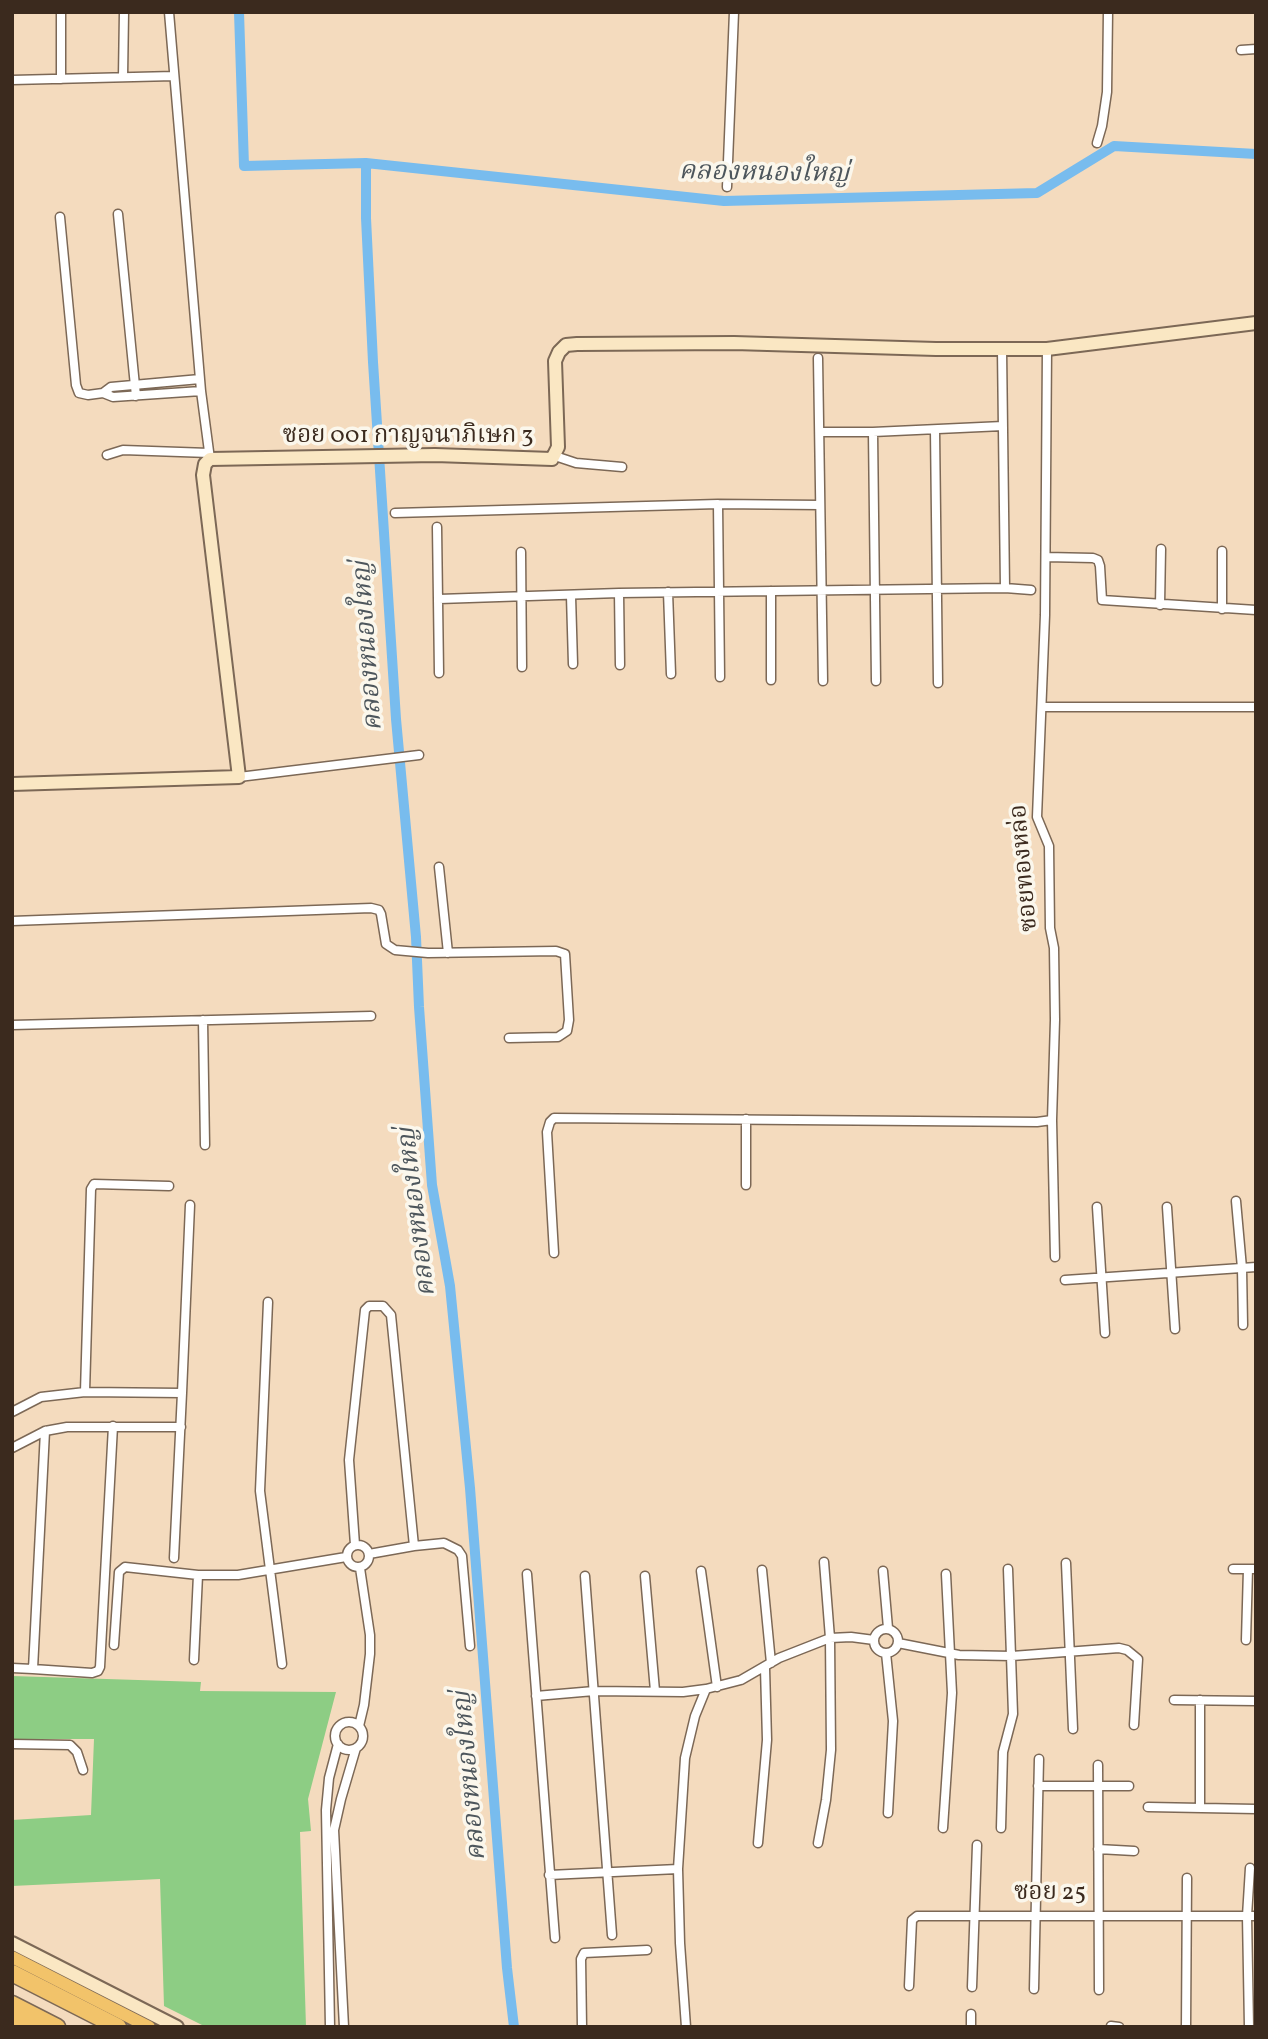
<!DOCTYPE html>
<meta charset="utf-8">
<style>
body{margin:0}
#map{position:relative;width:1268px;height:2039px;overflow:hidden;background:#f4dbbe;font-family:Vollkorn,serif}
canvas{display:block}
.frame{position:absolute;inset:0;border:14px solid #3b2a1e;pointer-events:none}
</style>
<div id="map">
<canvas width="1268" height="2039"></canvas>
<div class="frame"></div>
</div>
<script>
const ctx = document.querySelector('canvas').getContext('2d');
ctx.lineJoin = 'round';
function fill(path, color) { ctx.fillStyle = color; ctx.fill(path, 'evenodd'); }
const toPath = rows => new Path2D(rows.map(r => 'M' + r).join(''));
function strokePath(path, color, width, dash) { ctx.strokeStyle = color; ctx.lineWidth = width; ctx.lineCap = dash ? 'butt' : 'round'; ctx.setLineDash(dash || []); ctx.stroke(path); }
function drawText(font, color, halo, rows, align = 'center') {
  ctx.font = font + ' Vollkorn,"Noto Serif Thai",serif'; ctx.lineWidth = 7; ctx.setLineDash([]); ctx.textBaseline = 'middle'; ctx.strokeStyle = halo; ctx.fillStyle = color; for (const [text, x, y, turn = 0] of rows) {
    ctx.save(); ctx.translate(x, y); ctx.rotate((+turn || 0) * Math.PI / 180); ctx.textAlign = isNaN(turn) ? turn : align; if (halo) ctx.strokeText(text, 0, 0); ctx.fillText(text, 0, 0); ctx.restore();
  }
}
fill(toPath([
 [12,1676,201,1682,200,1691,336,1692,308,1799,311,1831,300,1832,306,2027,206,2027,164,2006,160,1879,12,1886,12,1820,91,1815,94,1739,12,1739]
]), '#8dcd84');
strokePath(toPath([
 [239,12,244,166,366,163],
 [514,2027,507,1968,470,1488,450,1286,432,1185,419,1007,416,937,396,719,373,362,366,218,366,163,724,201,1037,193,1114,146,1256,154]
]), '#78bcee', 10);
const street = toPath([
 [61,12,61,79],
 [169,12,201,391,210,459],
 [1241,50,1256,49],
 [123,77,124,12],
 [12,80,174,76],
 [1097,143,1102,126,1107,92,1108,12],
 [727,187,734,12],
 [118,214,136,396],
 [60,217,76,385,79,393,88,395,103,393,111,387,200,379],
 [1047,349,1045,615,1037,817,1049,846,1050,928,1054,948,1055,1020,1052,1120,1055,1257],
 [1002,350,1005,588],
 [818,358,823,681],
 [103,393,113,397,201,391],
 [935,430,938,683],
 [821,432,873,432,1003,426],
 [873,432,876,681],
 [107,455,123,450,209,453],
 [555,456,576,463,622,467],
 [718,504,720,677],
 [395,513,718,504,820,505],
 [437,527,439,673],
 [1222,551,1222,609],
 [521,552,522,667],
 [1046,557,1093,558,1098,560,1100,566,1102,600,1256,610],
 [771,591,771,680],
 [668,592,671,674],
 [619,593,620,665],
 [571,596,573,664],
 [439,599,619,593,1005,588,1031,590],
 [1160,605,1161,549],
 [1043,707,1256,707],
 [239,777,419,755],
 [439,867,448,953],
 [12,921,371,908,379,910,381,914,386,944,395,950,428,953,556,951,565,954,569,1020,567,1031,558,1037,509,1038],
 [203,1020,205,1145],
 [12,1025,371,1016],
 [746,1185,746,1119],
 [1236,1201,1242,1268,1243,1325],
 [1097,1207,1105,1333],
 [1167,1207,1175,1329],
 [554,1253,547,1132,550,1122,554,1118,1037,1122,1052,1120],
 [1065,1280,1256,1267],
 [268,1302,260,1491,282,1664],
 [85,1392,182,1393,190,1205],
 [12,1412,41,1397,85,1392,91,1189,94,1184,169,1186],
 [12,1448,45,1431],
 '347 1556a11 11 0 1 1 22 0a11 11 0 1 1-22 0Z',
 [355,1545,349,1460,365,1310,369,1306,383,1306,391,1315,414,1546,369,1554],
 [414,1546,444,1543,458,1550,462,1556,470,1646],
 [174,1558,182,1393],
 [1066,1563,1073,1729],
 [1233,1569,1256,1569],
 [762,1570,771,1663],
 [701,1571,717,1687],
 [883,1571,888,1628],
 [527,1574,555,1938],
 [585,1576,612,1935],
 [645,1576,655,1691],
 '874 1641a12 12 0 1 1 24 0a12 12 0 1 1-24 0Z',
 [1246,1640,1248,1569],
 [898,1643,959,1655,1012,1656,1119,1648,1127,1650,1138,1659,1134,1725],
 [114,1645,119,1572,125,1567,198,1575,238,1575,346,1557],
 [886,1653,893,1721,888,1813],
 [194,1660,198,1575],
 [12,1668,33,1669,45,1431,67,1427,181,1427],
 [33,1669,92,1673,98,1671,100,1667,113,1426],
 [536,1696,594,1691,683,1692,706,1689],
 [1174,1700,1256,1701],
 [1200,1700,1200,1808],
 '335 1736a14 14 0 1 1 28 0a14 14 0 1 1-28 0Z',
 [359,1726,364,1705,370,1654,370,1635,360,1568],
 [12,1744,70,1745,77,1752,83,1770],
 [1098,1765,1099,1990],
 [1038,1786,1129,1786],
 [1148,1807,1256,1809],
 [943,1828,952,1693,946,1574],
 [1001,1828,1003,1752,1013,1714,1008,1569],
 [758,1843,767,1740,765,1668],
 [818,1843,826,1800,831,1750,830,1638,824,1562],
 [1098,1849,1134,1851],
 [549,1875,678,1869],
 [909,1986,912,1920,917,1916,1256,1916],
 [972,1987,977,1845],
 [1034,1989,1039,1759],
 [971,2014,971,2027],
 [1111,2026,1119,2027],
 [330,2027,326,1810,329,1778,338,1744],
 [344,2027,334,1830,341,1799,356,1748],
 [582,2027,581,1959,584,1953,647,1950],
 [686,2027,680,1943,678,1869,685,1758,695,1716,706,1689,741,1680,779,1658,830,1638,851,1637,874,1640],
 [1186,2027,1187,1878],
 [1249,2027,1247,1916,1250,1868]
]);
const secondary = toPath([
 [12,784,239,777,203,475,205,464,210,459,435,455,552,459,558,447,555,361,559,352,566,345,577,344,734,343,936,349,1047,349,1256,323],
 [12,1943,177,2027]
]);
const primary = toPath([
 [12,1957,149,2027]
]);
const highway = toPath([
 [12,1973,118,2027],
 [12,2004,57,2027],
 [12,2015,31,2027]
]);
strokePath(street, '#7c6856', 11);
strokePath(secondary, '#7c6856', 16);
strokePath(primary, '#7c6856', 16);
strokePath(highway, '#7c6856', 19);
strokePath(street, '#fff', 8);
strokePath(secondary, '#fae7c3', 12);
strokePath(primary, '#f2c36a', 12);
strokePath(highway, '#f2c36a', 16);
drawText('24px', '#3b2a1e', '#fbf7ec', [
 ["ซอย 001 กาญจนาภิเษก 3",408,438],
 ["ซอยทองหล่อ",1026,868,-95],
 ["ซอย 25",1050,1895]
]);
drawText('italic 26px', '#4d565c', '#fbf7ec', [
 ["คลองหนองใหญ่",764,175,1],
 ["คลองหนองใหญ่",370,646,-94],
 ["คลองหนองใหญ่",419,1212,-97],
 ["คลองหนองใหญ่",472,1776,-95]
]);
</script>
